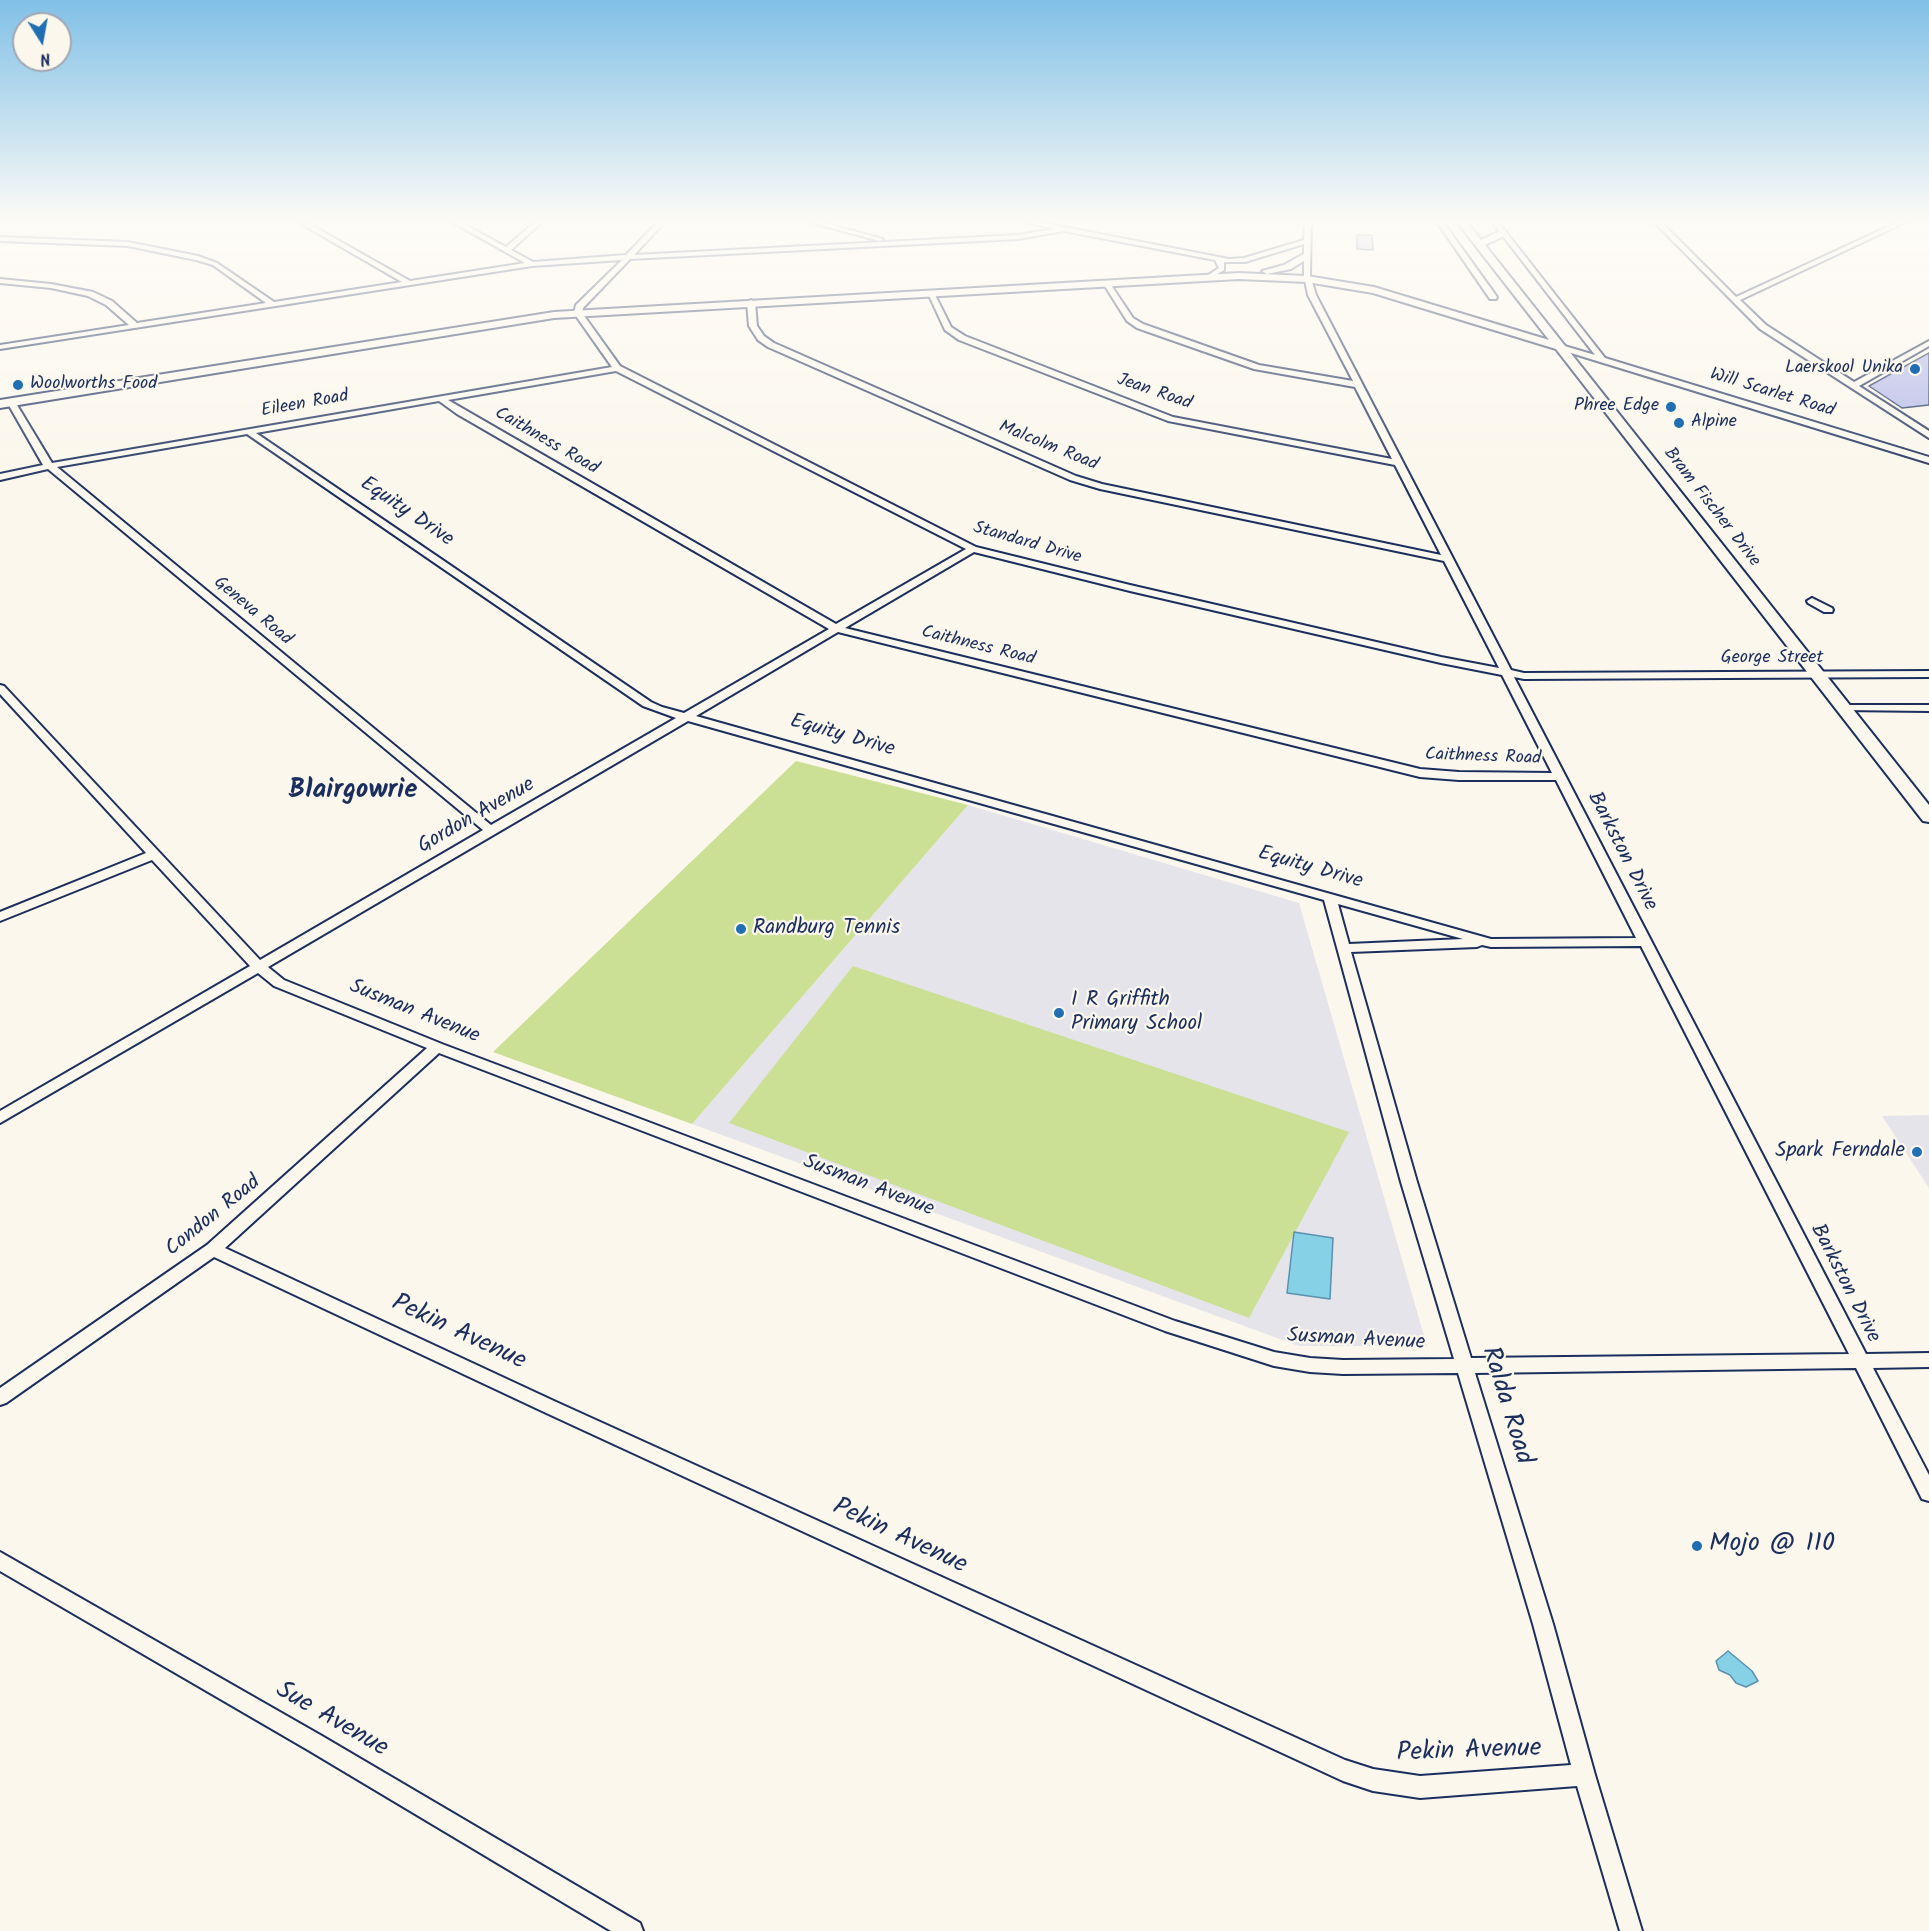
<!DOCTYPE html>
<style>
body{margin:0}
#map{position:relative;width:1929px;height:1931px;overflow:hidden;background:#fbf7ec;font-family:Kalam,sans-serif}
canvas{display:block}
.north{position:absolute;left:12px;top:12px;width:60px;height:60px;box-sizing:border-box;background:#fbf7ec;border:2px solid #a1a7b3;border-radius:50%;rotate:169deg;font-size:16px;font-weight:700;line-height:24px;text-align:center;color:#1b2f5e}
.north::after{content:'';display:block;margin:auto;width:21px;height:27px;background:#1f6fb2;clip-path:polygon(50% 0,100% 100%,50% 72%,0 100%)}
</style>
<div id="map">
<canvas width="1929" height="1931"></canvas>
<div class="north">N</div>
</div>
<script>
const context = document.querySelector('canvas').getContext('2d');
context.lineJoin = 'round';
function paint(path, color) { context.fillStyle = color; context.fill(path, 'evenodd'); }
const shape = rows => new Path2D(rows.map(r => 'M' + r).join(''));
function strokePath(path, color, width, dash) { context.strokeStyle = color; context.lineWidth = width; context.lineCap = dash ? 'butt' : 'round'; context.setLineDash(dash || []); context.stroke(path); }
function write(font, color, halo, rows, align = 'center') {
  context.font = font + ' Kalam,sans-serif'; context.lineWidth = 4.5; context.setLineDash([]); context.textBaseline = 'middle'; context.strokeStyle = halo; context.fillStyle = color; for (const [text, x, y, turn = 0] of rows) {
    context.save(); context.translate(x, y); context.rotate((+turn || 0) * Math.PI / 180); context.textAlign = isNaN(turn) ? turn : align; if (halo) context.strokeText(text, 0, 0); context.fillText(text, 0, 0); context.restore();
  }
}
paint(shape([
 [968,805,1299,903,1427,1346,1299,1346,692,1124],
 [1929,1115,1929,1188,1882,1116]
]), '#e5e4eb');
paint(shape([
 [796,761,968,805,692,1124,493,1052],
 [853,966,1349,1132,1249,1318,729,1123]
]), '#cbe095');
const water = shape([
 [1294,1232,1333,1238,1330,1299,1287,1293,1294,1232],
 [1728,1651,1752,1671,1758,1681,1746,1687,1736,1683,1730,1675,1719,1670,1716,1661,1728,1651]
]);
paint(water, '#86d1e6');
strokePath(water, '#5b90b0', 1.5);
const building = shape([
 [1357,235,1372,235,1373,250,1357,249,1357,235],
 [1929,353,1929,405,1902,408,1869,386,1929,353]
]);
paint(building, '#b2b6e8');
strokePath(building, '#1b2f5e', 1.5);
const street = shape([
 [298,222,306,222,410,281,525,263,452,222,460,222,506,247,535,222,542,222,511,250,533,262,626,255,658,222,665,222,634,255,1018,235,1054,229,1025,222,1038,222,1229,259,1244,258,1304,240,1305,222,1311,222,1310,275,1316,295,1511,670,1524,673,1929,671,1929,677,1524,679,1514,677,1866,1354,1929,1353,1929,1367,1873,1368,1929,1475,1929,1501,1922,1499,1856,1368,1475,1373,1553,1624,1595,1775,1642,1931,1620,1931,1577,1786,1420,1798,1373,1791,1343,1781,542,1411,214,1257,6,1403,0,1405,0,1388,207,1245,427,1048,274,986,258,973,0,1123,0,1111,250,966,152,860,0,921,0,912,146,853,0,694,0,685,4,686,260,960,483,830,48,469,0,480,0,474,43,465,7,402,14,400,52,463,612,367,574,313,576,305,622,260,532,266,0,349,0,345,129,325,106,305,88,296,51,288,0,283,0,279,51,284,93,292,112,301,137,323,266,303,213,265,196,260,128,246,0,241,0,237,128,242,198,256,217,263,274,302,402,282,298,222],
 [1064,231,1215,260,1219,268,1207,276,1205,277,1209,279,1224,270,1224,262,1245,262,1304,244,1304,275,1308,295,1353,381,1259,365,1143,324,1133,318,1109,282,1103,283,1127,321,1137,328,1254,369,1355,387,1392,459,1173,417,965,336,951,327,934,293,927,291,945,330,959,340,1168,421,1395,465,1441,555,1102,484,1076,476,774,343,764,336,757,326,755,302,751,300,747,302,749,326,758,340,768,347,1070,480,1100,489,1444,561,1499,668,1441,657,1130,585,976,547,620,366,582,313,583,308,630,259,1018,239,1064,231],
 [616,371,966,549,836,624,448,400,616,371],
 [439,401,457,414,829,629,684,713,662,707,651,702,256,433,439,401],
 [247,434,643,706,676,718,491,825,57,467,247,434],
 [974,552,1130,591,1441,663,1502,675,1552,773,1459,772,1420,769,845,628,974,552],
 [838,632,1420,777,1459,780,1556,780,1636,938,1491,939,696,716,838,632],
 [688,721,1324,900,1401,1182,1454,1359,1343,1360,1310,1358,1274,1352,1175,1321,442,1044,284,980,268,967,688,721],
 [1338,904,1463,939,1349,944,1338,904],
 [1482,945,1491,947,1641,946,1849,1354,1471,1358,1417,1182,1351,952,1477,947,1482,945],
 [439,1053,1165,1331,1274,1366,1310,1372,1343,1374,1458,1373,1533,1624,1571,1765,1420,1776,1373,1769,1345,1760,554,1401,225,1248,439,1053],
 [809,222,820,222,883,239,880,241,809,222],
 [1437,222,1443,222,1497,297,1496,299,1490,299,1437,222],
 [1492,222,1498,222,1605,358,1929,457,1929,463,1558,349,1557,347,1561,345,1595,355,1492,222],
 [1654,222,1661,222,1736,297,1898,222,1906,222,1740,300,1766,325,1854,382,1929,341,1929,346,1859,386,1929,431,1929,438,1760,329,1654,222],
 [1812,598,1832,608,1833,610,1832,612,1824,612,1808,603,1807,601,1812,598],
 [1844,705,1929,705,1929,711,1840,710,1838,708,1844,705],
 [0,1552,322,1736,640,1923,643,1931,611,1931,308,1750,0,1571,0,1552]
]);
const secondary = shape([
 [1457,222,1467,222,1481,240,1500,231,1506,231,1506,235,1485,245,1929,805,1929,822,1923,821,1556,349,1373,293,1307,282,1239,279,554,318,0,408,0,400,554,312,1239,273,1307,276,1374,287,1549,340,1457,222],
 [1307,252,1310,253,1310,257,1291,269,1267,274,1262,271,1284,265,1307,252]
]);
strokePath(street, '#1b2f5e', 4);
strokePath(secondary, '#1b2f5e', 4);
paint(street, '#fbf7ec');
paint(secondary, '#fbf7ec');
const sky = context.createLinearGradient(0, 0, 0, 492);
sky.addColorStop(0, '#81c0e7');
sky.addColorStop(0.45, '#fdfbf6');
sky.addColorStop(1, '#fdfbf600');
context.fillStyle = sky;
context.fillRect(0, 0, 1929, 492);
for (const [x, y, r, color] of [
 [1915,369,6,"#1f6fb2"],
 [18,385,6,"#1f6fb2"],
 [1671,407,6,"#1f6fb2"],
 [1679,423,6,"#1f6fb2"],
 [741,929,6,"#1f6fb2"],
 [1059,1013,6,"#1f6fb2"],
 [1917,1152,6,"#1f6fb2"],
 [1697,1546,6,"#1f6fb2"]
]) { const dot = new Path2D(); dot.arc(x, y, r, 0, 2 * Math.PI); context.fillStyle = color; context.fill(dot); strokePath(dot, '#fbf7ec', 2); }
write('18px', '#1b2f5e', '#fbf7ec', [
 ["Laerskool Unika",1903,369],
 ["Woolworths Food",30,385,"left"],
 ["Phree Edge",1659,407],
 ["Alpine",1691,423,"left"]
], 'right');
write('18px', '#1b2f5e', '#fbf7ec', [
 ["Jean Road",1154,393,19],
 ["Will Scarlet Road",1772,394,17],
 ["Eileen Road",305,405,-10],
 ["Caithness Road",546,442,30],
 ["Malcolm Road",1048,447,22],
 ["Bram Fischer Drive",1711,508,52],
 ["Standard Drive",1027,544,16],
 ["Geneva Road",252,612,40],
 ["Caithness Road",978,647,14],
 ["George Street",1772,659],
 ["Caithness Road",1483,758,2]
]);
write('21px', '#1b2f5e', '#fbf7ec', [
 ["Equity Drive",406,513,34],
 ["Equity Drive",842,737,16],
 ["Gordon Avenue",477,817,-30],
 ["Barkston Drive",1621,852,63],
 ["Equity Drive",1310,869,16],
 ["Susman Avenue",414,1013,22],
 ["Susman Avenue",868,1187,21],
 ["Condon Road",214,1217,-39],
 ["Barkston Drive",1844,1284,63],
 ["Susman Avenue",1356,1341,3]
]);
write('21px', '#1b2f5e', '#fbf7ec', [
 ["Randburg Tennis",753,929],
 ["I R Griffith",1071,1001],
 ["Primary School",1071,1025],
 ["Spark Ferndale",1905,1152,"right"]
], 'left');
write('26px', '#1b2f5e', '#fbf7ec', [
 ["Pekin Avenue",458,1334,25],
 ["Ralda Road",1505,1406,73],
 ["Pekin Avenue",899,1538,25],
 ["Sue Avenue",331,1721,30],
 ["Pekin Avenue",1469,1753,-2]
]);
write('26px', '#1b2f5e', '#fbf7ec', [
 ["Mojo @ 110",1709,1546]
], 'left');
write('bold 27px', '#1b2f5e', '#fbf7ec', [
 ["Blairgowrie",353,792]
]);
</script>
